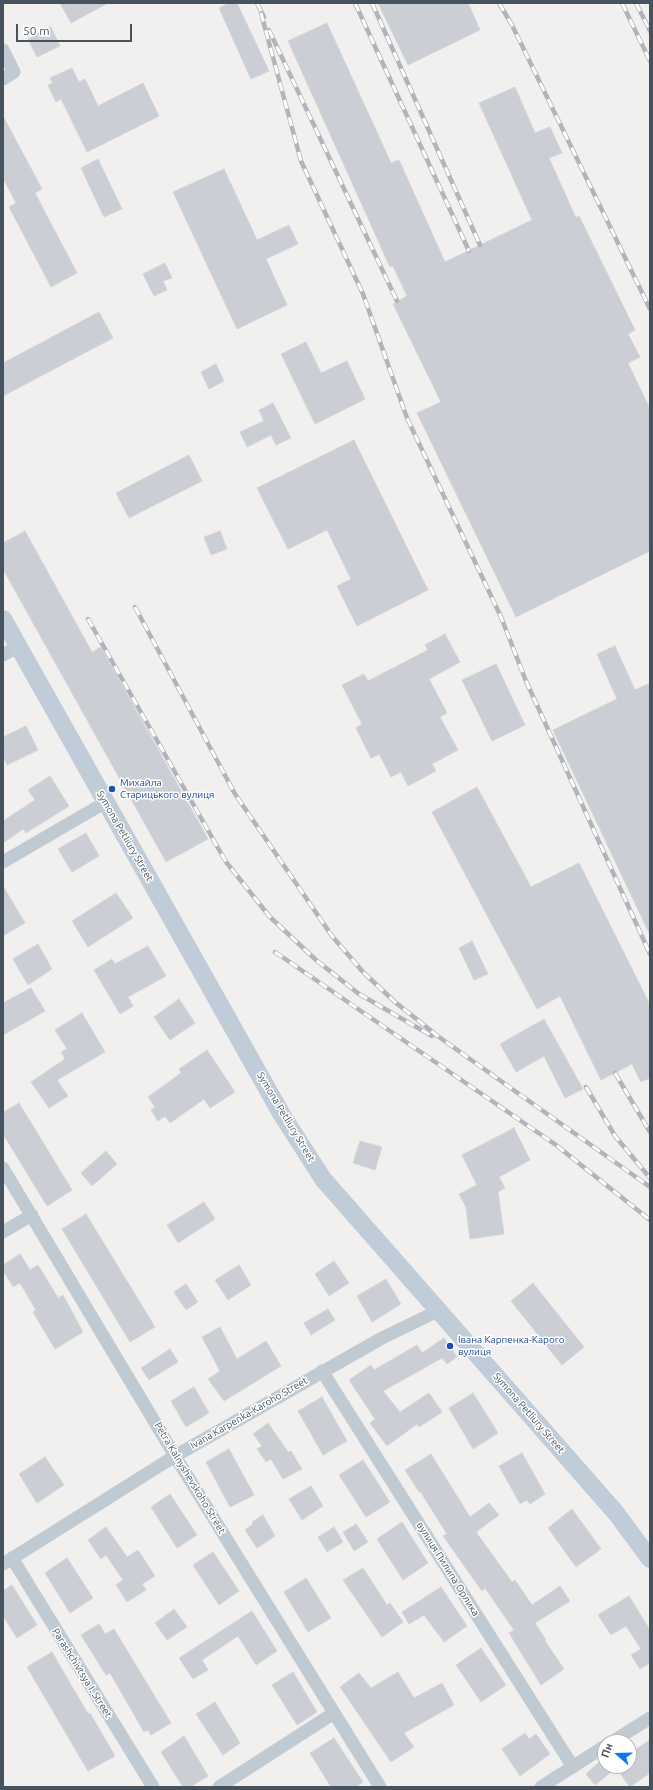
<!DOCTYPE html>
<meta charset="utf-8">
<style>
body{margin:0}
#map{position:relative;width:653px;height:1790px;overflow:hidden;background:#f2efef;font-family:Ubuntu,sans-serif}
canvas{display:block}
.frame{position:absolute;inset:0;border:4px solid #46535e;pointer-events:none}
.north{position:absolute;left:597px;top:1734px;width:40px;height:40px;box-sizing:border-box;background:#fff;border:1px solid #b5babf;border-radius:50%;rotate:290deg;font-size:11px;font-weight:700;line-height:16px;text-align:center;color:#46535e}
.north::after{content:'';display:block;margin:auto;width:14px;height:18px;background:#0e76ed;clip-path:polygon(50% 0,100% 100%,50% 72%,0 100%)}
.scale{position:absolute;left:16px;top:24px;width:116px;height:18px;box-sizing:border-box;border:2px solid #46535e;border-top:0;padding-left:5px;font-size:12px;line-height:14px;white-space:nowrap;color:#46535e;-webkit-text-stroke:3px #fff;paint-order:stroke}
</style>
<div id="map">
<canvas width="653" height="1790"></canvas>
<div class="frame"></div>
<div class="north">Пн</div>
<div class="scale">50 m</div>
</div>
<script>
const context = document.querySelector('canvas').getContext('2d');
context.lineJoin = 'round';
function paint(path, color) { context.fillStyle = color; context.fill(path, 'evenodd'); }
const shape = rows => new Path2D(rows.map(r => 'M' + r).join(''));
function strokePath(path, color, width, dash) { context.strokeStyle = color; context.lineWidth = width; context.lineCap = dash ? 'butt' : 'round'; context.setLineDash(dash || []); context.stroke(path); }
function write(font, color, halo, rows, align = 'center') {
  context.font = font + ' Ubuntu,sans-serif'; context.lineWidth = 3; context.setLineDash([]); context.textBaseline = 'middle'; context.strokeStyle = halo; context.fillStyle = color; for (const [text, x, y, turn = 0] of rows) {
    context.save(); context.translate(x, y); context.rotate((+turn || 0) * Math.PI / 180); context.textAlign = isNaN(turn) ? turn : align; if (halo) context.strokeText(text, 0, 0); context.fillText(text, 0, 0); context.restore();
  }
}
const building = shape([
 [60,3,108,3,71,23,60,3],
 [229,3,237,3,269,71,251,79,219,8,229,3],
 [378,3,468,3,480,30,408,65,378,3],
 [327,23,391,163,399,160,445,262,532,220,479,103,515,87,535,133,550,127,562,153,549,158,576,218,579,216,635,330,628,334,640,357,628,363,650,409,650,551,516,617,417,413,441,402,393,304,407,296,393,266,390,267,288,41,327,23],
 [51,27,60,46,37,57,28,39,51,27],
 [72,68,79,82,85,79,98,106,143,83,159,116,87,152,61,99,56,102,48,85,53,83,50,78,72,68],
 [3,116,42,189,35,193,77,273,51,287,9,207,16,203,3,178,3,116],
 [98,159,122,209,104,217,81,168,98,159],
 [224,169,257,240,289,225,298,244,266,259,287,305,237,329,173,192,224,169],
 [165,263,172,278,163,281,167,290,154,296,143,274,165,263],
 [99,312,113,338,3,396,3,363,99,312],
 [306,342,321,373,347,361,365,399,315,424,281,354,306,342],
 [216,364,224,381,209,389,201,372,216,364],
 [273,403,291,438,276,445,271,435,247,447,240,432,264,421,259,410,273,403],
 [354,440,428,590,357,626,337,586,351,579,327,530,288,549,257,488,354,440],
 [189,455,202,481,129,518,116,493,189,455],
 [25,531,92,652,101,647,208,839,166,862,3,569,3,543,25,531],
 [220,531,227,549,211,555,204,537,220,531],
 [445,634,460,662,429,679,447,713,440,717,458,750,432,764,436,771,408,786,401,772,391,777,379,754,371,758,356,728,362,724,342,685,364,674,368,681,428,650,425,645,445,634],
 [615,646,635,690,650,683,650,935,553,730,617,699,597,654,615,646],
 [496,664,525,725,492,741,462,680,496,664],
 [26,726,38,750,7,765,3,756,3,737,26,726],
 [50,776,69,806,26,833,23,829,3,843,3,821,35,800,28,790,50,776],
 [477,787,531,887,579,863,650,1005,650,1078,641,1082,632,1064,601,1080,560,996,537,1009,432,812,477,787],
 [86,833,99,856,72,872,58,849,86,833],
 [3,886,25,923,3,936,3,886],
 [116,893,133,918,88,947,72,921,116,893],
 [472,941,488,974,474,980,459,948,472,941],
 [38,944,52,969,28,985,13,959,38,944],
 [148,946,166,976,128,997,133,1006,120,1014,94,970,112,959,115,964,148,946],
 [31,988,45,1011,3,1035,3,1003,31,988],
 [179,999,195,1023,170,1040,154,1017,179,999],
 [82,1013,105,1052,57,1080,68,1096,49,1108,31,1082,65,1059,61,1052,67,1049,55,1030,82,1013],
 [544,1019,583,1089,565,1098,544,1056,516,1072,500,1044,544,1019],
 [207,1050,235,1092,210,1108,204,1099,170,1123,165,1116,158,1121,151,1110,155,1107,148,1097,181,1073,179,1069,207,1050],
 [19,1103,72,1190,47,1206,3,1134,3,1112,19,1103],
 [514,1128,530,1160,499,1177,505,1188,498,1192,504,1234,470,1239,466,1207,459,1194,477,1185,462,1155,514,1128],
 [360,1141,382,1147,375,1170,353,1163,360,1141],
 [106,1151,117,1164,92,1186,81,1173,106,1151],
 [204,1202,215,1219,178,1243,167,1225,204,1202],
 [86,1214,155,1327,130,1342,62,1229,86,1214],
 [20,1254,30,1270,38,1265,58,1298,63,1295,83,1332,55,1349,33,1312,36,1310,20,1283,13,1287,3,1270,3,1265,20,1254],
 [334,1261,349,1283,329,1296,315,1274,334,1261],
 [239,1265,251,1285,228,1300,215,1280,239,1265],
 [386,1279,401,1304,372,1322,357,1296,386,1279],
 [533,1283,584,1347,562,1365,511,1301,533,1283],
 [186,1284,198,1302,186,1310,174,1292,186,1284],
 [328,1309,335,1320,311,1335,304,1323,328,1309],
 [220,1327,237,1359,266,1341,281,1366,224,1401,208,1379,220,1371,202,1337,220,1327],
 [444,1338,457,1357,447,1364,442,1358,383,1391,400,1412,429,1393,442,1412,419,1427,417,1424,387,1446,370,1423,375,1419,349,1380,371,1365,374,1370,417,1345,422,1353,444,1338],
 [170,1349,178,1362,149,1380,141,1368,170,1349],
 [194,1387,209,1413,186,1427,171,1401,194,1387],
 [473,1393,498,1433,473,1449,449,1408,473,1393],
 [322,1397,347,1441,323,1455,298,1411,322,1397],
 [268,1423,288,1452,291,1451,302,1469,283,1479,271,1459,266,1462,257,1449,262,1446,253,1434,268,1423],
 [229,1449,254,1495,230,1507,206,1462,229,1449],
 [522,1453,545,1494,530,1504,527,1500,520,1504,499,1466,522,1453],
 [431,1454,470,1517,489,1503,499,1515,476,1532,512,1582,515,1580,532,1605,560,1586,570,1601,535,1623,546,1640,545,1641,564,1669,541,1685,509,1633,514,1630,485,1588,482,1591,443,1536,447,1534,420,1491,419,1492,405,1470,431,1454],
 [45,1457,64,1485,37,1503,19,1474,45,1457],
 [363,1460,390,1502,366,1517,339,1475,363,1460],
 [311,1486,323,1506,302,1520,289,1499,311,1486],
 [170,1494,197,1535,177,1548,151,1507,170,1494],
 [572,1509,601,1549,576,1567,548,1528,572,1509],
 [263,1515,275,1536,257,1548,245,1530,253,1524,252,1522,263,1515],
 [402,1522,428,1563,403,1580,377,1539,402,1522],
 [356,1524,368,1542,354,1551,343,1532,356,1524],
 [106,1527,127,1557,138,1550,155,1576,142,1584,146,1590,127,1602,116,1585,123,1580,106,1555,101,1559,88,1540,106,1527],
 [334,1527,343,1542,327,1552,318,1537,334,1527],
 [213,1552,239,1591,219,1605,193,1565,213,1552],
 [67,1558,93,1598,70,1613,45,1573,67,1558],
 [363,1568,387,1605,390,1603,403,1622,382,1637,343,1580,363,1568],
 [306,1578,331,1618,308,1632,284,1592,306,1578],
 [12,1585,37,1625,17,1638,3,1616,3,1591,12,1585],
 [441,1587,467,1626,444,1642,424,1615,409,1624,402,1612,441,1587],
 [629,1596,650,1630,650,1663,640,1669,631,1655,641,1649,626,1626,611,1635,598,1615,629,1596],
 [174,1609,187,1627,167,1640,155,1623,174,1609],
 [252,1611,277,1651,256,1665,238,1636,202,1660,208,1670,193,1679,179,1658,252,1611],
 [99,1624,105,1634,114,1629,171,1723,151,1735,148,1730,144,1732,110,1673,106,1675,81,1635,99,1624],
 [481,1648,506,1685,481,1702,456,1665,481,1648],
 [52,1652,88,1714,90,1713,115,1756,88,1771,27,1667,52,1652],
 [293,1672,317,1712,297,1725,272,1685,293,1672],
 [398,1672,414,1698,442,1683,454,1705,404,1733,414,1747,391,1762,340,1687,359,1673,371,1688,398,1672],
 [215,1702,240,1743,223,1755,196,1714,215,1702],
 [525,1733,529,1739,536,1734,550,1754,520,1776,502,1749,525,1733],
 [184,1736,208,1776,190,1787,183,1787,161,1752,184,1736],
 [334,1738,363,1782,355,1787,331,1787,310,1753,334,1738],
 [650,1740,650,1773,630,1787,616,1768,595,1785,586,1774,599,1762,602,1766,629,1766,629,1754,650,1740]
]);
paint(building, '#cbced4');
strokePath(building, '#d3d5db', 1);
strokePath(shape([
 [3,50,14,72,3,79],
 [3,655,17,647],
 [3,862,106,802],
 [3,1168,175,1456,380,1787],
 [3,1232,32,1215],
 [322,1371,573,1767],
 [12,1558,153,1787],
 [3,1564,175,1456,382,1338,440,1310],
 [612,1742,650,1718],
 [219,1787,334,1713],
 [541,1787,605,1746]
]), '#bfcad2', 13);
strokePath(shape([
 [3,619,282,1115,323,1179,616,1513,650,1559]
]), '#c0cdd9', 18);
const rail = shape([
 [257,3,264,17],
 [355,3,469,251],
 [372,3,480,245],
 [499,3,512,25,650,309],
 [622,3,650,61],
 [636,3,650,31],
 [261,13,301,161,363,294,407,418,501,617,526,681,650,954],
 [269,30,397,301],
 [135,607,235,794,332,936,363,972,395,1002,439,1037,650,1187],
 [88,619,226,862,270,917,316,960,359,994,432,1036],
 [275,952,556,1145,650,1220],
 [615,1073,650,1132],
 [586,1087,615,1136,650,1178]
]);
strokePath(rail, '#b1b4ba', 4.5);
strokePath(rail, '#fff', 3, [9]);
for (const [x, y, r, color] of [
 [112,789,4,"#1a4fb4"],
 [450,1346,4,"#1a4fb4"]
]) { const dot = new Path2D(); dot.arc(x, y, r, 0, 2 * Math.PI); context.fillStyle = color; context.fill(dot); strokePath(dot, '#fff', 1.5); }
write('10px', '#164399', '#fff', [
 ["Михайла",120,783],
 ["Старицького вулиця",120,795],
 ["Івана Карпенка-Карого",458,1340],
 ["вулиця",458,1352]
], 'left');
write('10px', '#46535e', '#fff', [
 ["Symona Petliury Street",125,836,60],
 ["Symona Petliury Street",286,1117,59],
 ["Ivana Karpenka-Karoho Street",249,1413,-30],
 ["Symona Petliury Street",529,1413,49],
 ["Petra Kalnyshevskoho Street",190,1478,59],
 ["вулиця Пилипа Орлика",448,1569,58],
 ["Parashchivtsya I. Street",82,1673,58]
]);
</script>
